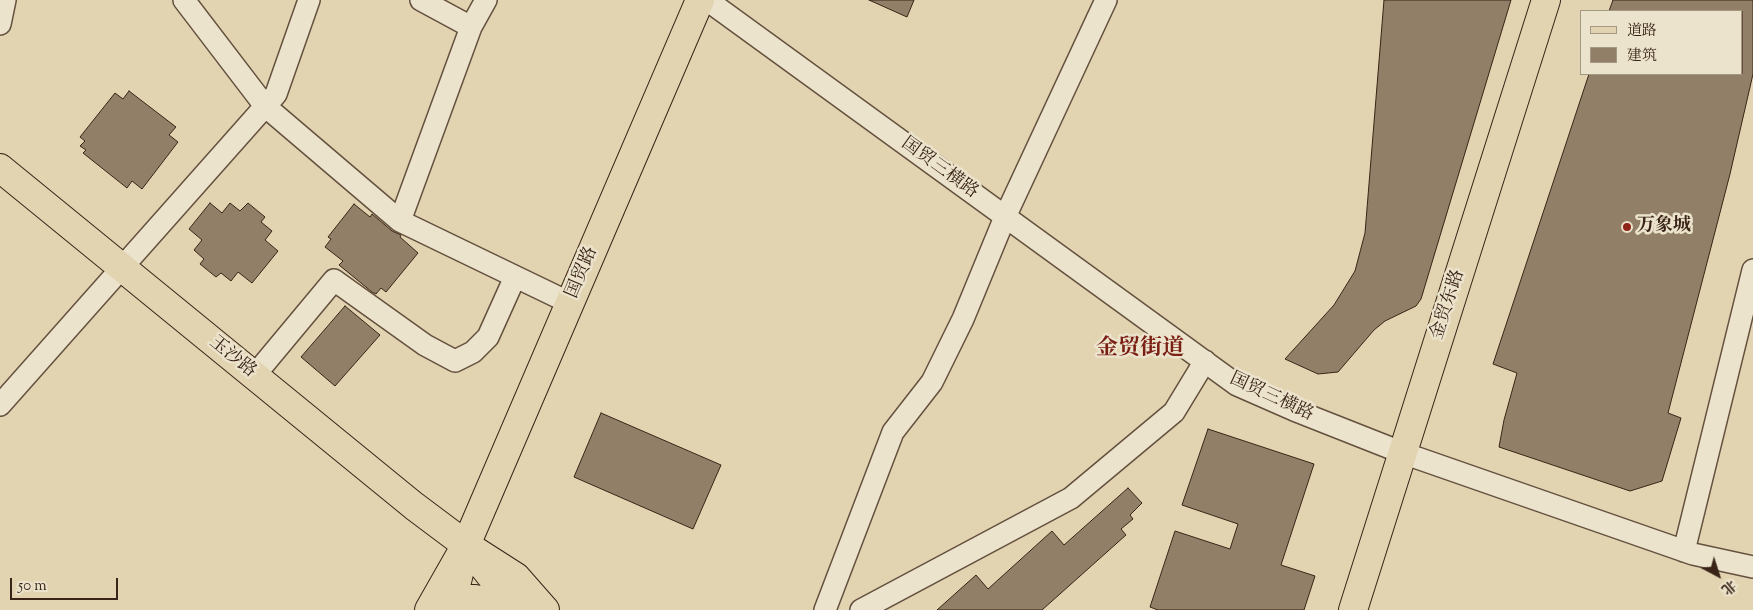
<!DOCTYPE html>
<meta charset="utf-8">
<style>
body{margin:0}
#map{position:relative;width:1753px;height:610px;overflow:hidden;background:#e2d4b1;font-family:"Sorts Mill Goudy","Noto Serif SC",serif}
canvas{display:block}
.legend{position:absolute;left:1580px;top:10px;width:162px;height:65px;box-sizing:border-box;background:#ece3cc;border:1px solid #a49784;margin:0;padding:6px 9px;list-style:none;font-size:15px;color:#392417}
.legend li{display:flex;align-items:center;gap:10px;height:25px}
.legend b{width:25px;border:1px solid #a49784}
.north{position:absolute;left:1693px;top:550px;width:50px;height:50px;-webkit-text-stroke:4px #ece3cc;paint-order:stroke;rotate:140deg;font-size:14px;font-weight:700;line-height:20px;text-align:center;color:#392417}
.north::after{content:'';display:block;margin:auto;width:18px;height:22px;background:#392417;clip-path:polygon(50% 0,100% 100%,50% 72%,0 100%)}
.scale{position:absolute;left:10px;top:578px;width:108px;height:22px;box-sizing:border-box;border:2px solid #392417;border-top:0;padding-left:6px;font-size:15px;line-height:18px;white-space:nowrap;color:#392417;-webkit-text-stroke:4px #ece3cc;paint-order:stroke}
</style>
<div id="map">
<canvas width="1753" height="610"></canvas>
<ul class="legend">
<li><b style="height:6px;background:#e2d4b1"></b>道路</li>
<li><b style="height:14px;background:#918067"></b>建筑</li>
</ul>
<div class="north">北</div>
<div class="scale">50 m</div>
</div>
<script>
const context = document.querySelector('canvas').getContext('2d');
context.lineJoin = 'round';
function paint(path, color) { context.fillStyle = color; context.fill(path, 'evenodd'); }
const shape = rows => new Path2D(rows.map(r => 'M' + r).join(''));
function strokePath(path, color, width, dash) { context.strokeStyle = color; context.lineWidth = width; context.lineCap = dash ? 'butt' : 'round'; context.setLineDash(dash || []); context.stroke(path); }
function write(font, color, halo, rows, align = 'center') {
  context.font = font + ' "Sorts Mill Goudy","Noto Serif SC",serif'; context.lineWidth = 5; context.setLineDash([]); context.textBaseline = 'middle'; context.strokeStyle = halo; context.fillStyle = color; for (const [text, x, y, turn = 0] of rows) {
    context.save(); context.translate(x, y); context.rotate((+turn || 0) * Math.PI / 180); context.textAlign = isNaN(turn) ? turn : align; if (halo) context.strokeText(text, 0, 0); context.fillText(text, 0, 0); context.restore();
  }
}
const building = shape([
 [869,0,914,0,907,17,869,0],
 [1384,0,1511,0,1421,299,1416,306,1385,321,1374,330,1338,372,1318,374,1285,359,1334,305,1355,271,1365,233,1384,0],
 [1613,0,1753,0,1753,74,1730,174,1668,413,1681,418,1662,481,1630,491,1499,447,1504,420,1517,373,1493,364,1589,74,1742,74,1742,11,1609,11,1613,0],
 [129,91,176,127,169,135,178,142,142,189,132,181,127,188,83,153,86,150,80,146,85,141,80,137,115,93,123,99,129,91],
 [210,203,222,213,230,203,240,211,248,203,265,217,261,222,272,231,265,240,278,251,252,283,238,272,231,281,221,273,216,277,200,264,204,259,194,250,202,240,189,229,210,203],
 [354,204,370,217,372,214,392,231,401,235,400,237,418,253,386,292,381,288,376,294,372,292,339,265,343,261,325,247,331,239,328,237,354,204],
 [345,306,380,335,335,386,301,357,345,306],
 [601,413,721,465,693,529,574,477,601,413],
 [1208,429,1314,464,1281,565,1315,576,1304,610,1158,610,1150,607,1175,531,1230,549,1238,524,1182,505,1208,429],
 [1128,488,1142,503,1130,515,1133,519,1121,529,1126,535,1042,610,937,610,976,575,988,589,1052,531,1064,545,1128,488]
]);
paint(building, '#918067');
strokePath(building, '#392417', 1);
const minor = shape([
 [184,0,265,106,400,221,570,303],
 [421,0,471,27],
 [707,0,1237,385,1294,410,1403,453,1693,554,1753,567],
 [0,24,5,0],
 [400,221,471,27,486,0],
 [254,376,334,280,425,345,455,361,473,352,488,337,515,277],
 [0,405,276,94,309,0],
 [1684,551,1753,270],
 [825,610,893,432,932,382,963,319,1005,217,1106,0],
 [861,610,1071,498,1174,412,1205,361]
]);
const major = shape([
 [0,168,414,506,466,545,700,0],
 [451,608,467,599,475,599,486,601,507,610],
 [429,610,466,545,450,610],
 [518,610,466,545,516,577,545,610],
 [1353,610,1546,0]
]);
strokePath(minor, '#63503e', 24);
strokePath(major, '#392417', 30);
strokePath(minor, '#ece3cc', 21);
strokePath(major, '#e2d4b1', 28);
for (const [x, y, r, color] of [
 [1627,227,5,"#8f2418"]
]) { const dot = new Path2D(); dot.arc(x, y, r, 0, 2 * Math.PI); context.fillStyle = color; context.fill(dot); strokePath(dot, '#ece3cc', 2); }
write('18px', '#392417', '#ece3cc', [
 ["国贸三横路",939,169,36],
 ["国贸路",583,273,-67],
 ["金贸东路",1449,305,-72],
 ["玉沙路",232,358,39],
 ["国贸三横路",1271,398,25]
]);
write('bold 18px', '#392417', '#ece3cc', [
 ["万象城",1637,227]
], 'left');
write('bold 22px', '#7a1f14', '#ece3cc', [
 ["金贸街道",1140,350]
]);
</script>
